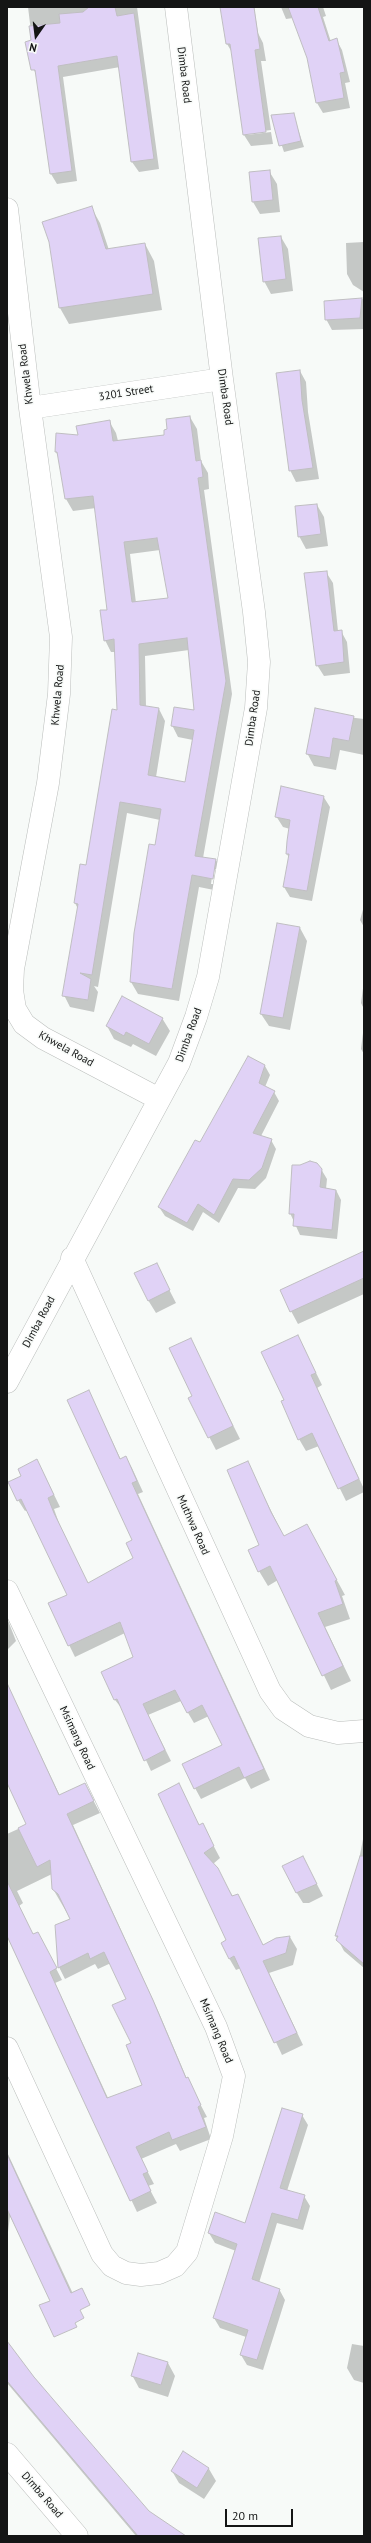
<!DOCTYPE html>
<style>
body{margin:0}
#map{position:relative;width:371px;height:2543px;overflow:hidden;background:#f7faf8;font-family:"PT Sans",sans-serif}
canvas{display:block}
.frame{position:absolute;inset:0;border:8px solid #141515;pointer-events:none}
.north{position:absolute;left:16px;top:16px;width:40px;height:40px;-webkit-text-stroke:3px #f7faf8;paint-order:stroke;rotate:194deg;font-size:11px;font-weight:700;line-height:16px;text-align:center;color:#141515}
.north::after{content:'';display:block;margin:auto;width:14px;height:18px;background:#141515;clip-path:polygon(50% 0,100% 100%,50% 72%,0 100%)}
.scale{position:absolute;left:225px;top:2509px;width:68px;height:18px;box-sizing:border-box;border:2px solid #141515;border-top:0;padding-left:5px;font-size:12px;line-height:14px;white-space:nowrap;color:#141515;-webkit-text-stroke:3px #f7faf8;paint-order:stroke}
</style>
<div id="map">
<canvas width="371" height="2543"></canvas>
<div class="frame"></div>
<div class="north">N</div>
<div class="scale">20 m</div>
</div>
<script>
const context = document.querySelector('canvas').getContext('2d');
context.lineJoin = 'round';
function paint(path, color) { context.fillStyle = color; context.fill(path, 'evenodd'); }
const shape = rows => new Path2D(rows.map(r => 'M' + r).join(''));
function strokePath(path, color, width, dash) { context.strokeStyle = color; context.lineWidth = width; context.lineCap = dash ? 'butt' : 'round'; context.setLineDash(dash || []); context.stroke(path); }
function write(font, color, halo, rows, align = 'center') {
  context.font = font + ' "PT Sans",sans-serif'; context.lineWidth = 3; context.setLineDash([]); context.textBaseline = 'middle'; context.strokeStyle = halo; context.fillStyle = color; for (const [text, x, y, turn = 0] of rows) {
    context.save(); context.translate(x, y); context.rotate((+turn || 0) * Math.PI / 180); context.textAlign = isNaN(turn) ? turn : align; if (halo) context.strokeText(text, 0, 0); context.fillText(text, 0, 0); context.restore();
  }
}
paint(shape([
 [28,7,137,7,159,169,139,172,132,162,120,67,63,77,77,181,57,184,51,174,38,79,28,56,26,43,32,40],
 [221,7,254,7,258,33,263,43,266,61,261,61,271,130,247,133,247,135,271,132,273,144,251,146,244,135,233,54,227,44],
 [281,7,323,7,326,16,323,17,331,42,336,39,342,50,350,82,345,83,350,108,323,113,317,103,308,58,293,18,286,19],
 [293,114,304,147,284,152,272,116],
 [269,171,277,184,280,212,260,214,253,202],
 [91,207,100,223,109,250,145,244,154,261,162,310,69,324,60,308,50,242],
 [281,237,288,249,293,291,271,294,264,281],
 [364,242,364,292,353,285,347,274,346,243],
 [364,299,364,329,332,330,326,319,325,302],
 [300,371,306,382,308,412,319,479,296,482,290,470],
 [190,417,197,429,201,461,208,473,209,489,204,490,232,694,203,858,216,860,223,872,219,891,199,887,179,1001,138,994,131,982,160,820,127,813,98,987,94,986,98,992,94,1012,70,1007,64,995,78,909,75,903,87,866,118,712,115,652,111,652,105,640,109,610,96,508,73,511,66,499,59,458,56,452,79,436,109,421,116,433,118,441,165,435],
 [160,550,169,599,136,603,130,554],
 [189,650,196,712,172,725,178,737,193,740,186,783,156,777,165,721,159,709,146,707,145,656],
 [213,869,216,869,213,884,211,884],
 [317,505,324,517,328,546,306,549,299,536],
 [326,572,333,583,338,631,341,631,347,642,350,673,324,676,317,665],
 [315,713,364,719,364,755,340,750,336,770,314,766,307,753],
 [323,796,330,807,312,901,290,897,284,887,289,858,287,854,290,829,283,827,276,816],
 [364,906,364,927,360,920],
 [300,928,307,941,290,1030,269,1026,261,1014],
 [364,981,364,1009,361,1003],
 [123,997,162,1018,170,1031,156,1056,133,1044,131,1047,114,1039,107,1026],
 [364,1025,364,1088,364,1054,361,1049],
 [249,1057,265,1066,270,1075,265,1087,274,1092,279,1101,261,1136,271,1140,276,1149,266,1178,255,1189,238,1188,219,1223,203,1212,193,1231,165,1216,159,1207,200,1144],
 [293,1166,321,1169,327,1179,326,1189,336,1190,341,1200,337,1239,300,1235,290,1213],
 [364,1253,364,1294,298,1324,291,1311],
 [156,1264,176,1303,156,1313,148,1300],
 [298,1336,322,1385,317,1388,364,1489,364,1492,346,1501,319,1446,306,1451,299,1439,285,1400],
 [196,1351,240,1439,216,1450,189,1398,193,1396],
 [89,1391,121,1460,126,1457,132,1468,143,1492,138,1494,270,1780,251,1789,245,1778,201,1799,195,1788,223,1745,209,1716,194,1723,181,1701,148,1715,171,1761,151,1771,123,1710,115,1700,102,1672,134,1657,125,1633,75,1657,49,1604,68,1595,27,1510,25,1511,18,1500,43,1472,60,1507,54,1509,60,1526,88,1584,135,1559,133,1541],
 [247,1462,284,1537,315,1540,345,1595,342,1596,350,1619,325,1627,351,1681,331,1690,278,1580,268,1586,259,1571,260,1546],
 [7,1618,16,1641,7,1650],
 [7,1684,60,1796,91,1796,100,1813,73,1825,159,2013,187,2079,207,2117,204,2118,211,2139,180,2151,176,2144,141,2159,154,2184,148,2186,157,2203,137,2212,7,1936,7,1834,27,1825,7,1781],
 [52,1874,53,1889,71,1920,59,1967,65,1979,95,1964,98,1969,111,1963,128,1999,132,2044,143,2086,108,2098,55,1983,62,1980,44,1945,33,1935,19,1906,23,1903,17,1891],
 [179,1785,199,1825,202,1824,220,1858,213,1864,263,1945,276,1939,290,1937,297,1949,293,1965,269,1973,303,2045,282,2055,241,1968,236,1970,229,1958,228,1940],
 [364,1834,364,1968,344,1951,336,1936,358,1865],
 [303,1857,323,1896,309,1903,303,1903,295,1890],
 [302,2115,308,2125,287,2191,304,2196,310,2206,303,2230,277,2223,259,2283,279,2289,285,2300,263,2370,247,2365,241,2355,246,2337,220,2328,214,2318,236,2251,215,2243,209,2233,245,2224],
 [7,2152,75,2298,49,2296,10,2216,7,2240],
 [352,2344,364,2346,364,2383,354,2380,347,2368],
 [139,2354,168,2363,175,2376,168,2397,139,2388,132,2375],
 [7,2360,148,2512,184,2536,136,2536,7,2383],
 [184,2453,209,2469,216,2481,204,2499,179,2483,172,2471]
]), '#0003');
const building = shape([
 [89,7,115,7,117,16,134,13,154,159,131,162,117,56,58,66,72,171,50,174,35,70,31,70,25,42,31,40,29,26,60,23,59,14,83,12,89,7],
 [220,7,254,7,260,49,255,50,266,132,243,135,230,44,226,44,220,7],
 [288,7,318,7,329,41,337,38,345,72,340,73,344,98,316,103,307,58,288,7],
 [294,113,301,141,279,146,271,115,294,113],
 [270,170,273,200,252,202,249,172,270,170],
 [92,206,106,249,145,243,153,294,59,308,49,242,42,222,92,206],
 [281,236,286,279,263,282,258,238,281,236],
 [362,298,360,318,325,320,324,301,362,298],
 [300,370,302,400,313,468,289,471,276,373,300,370],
 [190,416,196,461,201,460,203,477,198,478,226,681,195,856,216,859,213,879,192,875,172,989,130,982,134,933,149,844,155,845,161,809,120,802,92,975,80,973,91,979,88,1000,62,996,78,904,74,903,80,864,86,865,112,709,117,710,114,639,104,641,100,610,107,610,93,496,65,499,57,452,55,452,56,433,78,435,76,426,110,420,113,441,164,435,164,430,167,429,166,419,190,416],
 [157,538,168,598,132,602,124,542,157,538],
 [187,638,194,710,174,707,171,726,194,730,185,782,148,775,159,708,140,705,139,644,187,638],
 [317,504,321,534,298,537,295,506,317,504],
 [327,571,334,631,342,630,344,662,316,666,304,573,327,571],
 [315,708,354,716,349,741,333,738,330,758,306,754,315,708],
 [281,786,324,796,307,891,283,887,289,854,286,854,287,841,290,820,275,817,281,786],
 [277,923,300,927,283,1018,260,1014,277,923],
 [122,996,163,1018,149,1044,126,1032,124,1036,106,1026,122,996],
 [248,1056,265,1065,259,1083,275,1091,253,1133,272,1139,262,1168,249,1180,233,1179,214,1215,198,1204,187,1223,158,1207,195,1140,200,1142,248,1056],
 [310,1161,317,1163,322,1169,320,1187,336,1190,332,1230,293,1226,294,1214,289,1214,292,1165,300,1165,310,1161],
 [364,1251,364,1278,290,1312,280,1290,364,1251],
 [157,1263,170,1290,148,1301,134,1273,157,1263],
 [298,1335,316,1373,311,1375,359,1479,338,1489,312,1433,298,1440,281,1401,284,1400,261,1352,298,1335],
 [191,1338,233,1426,208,1438,188,1398,192,1396,169,1348,191,1338],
 [89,1390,120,1459,126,1456,137,1481,132,1483,264,1769,244,1778,239,1767,194,1789,182,1764,222,1745,202,1705,187,1713,175,1690,143,1704,165,1750,144,1761,117,1699,114,1700,101,1672,133,1657,120,1622,68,1646,48,1603,67,1595,21,1499,17,1501,8,1482,21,1476,18,1469,37,1459,54,1495,48,1498,54,1513,88,1583,133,1558,126,1543,132,1540,67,1400,89,1390],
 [248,1461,271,1512,284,1536,307,1524,337,1580,335,1581,343,1604,318,1613,343,1666,322,1676,270,1566,258,1572,248,1550,259,1545,227,1470,248,1461],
 [7,1683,59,1795,85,1783,94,1801,67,1814,153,2000,186,2078,188,2077,201,2105,198,2107,206,2127,172,2140,169,2132,136,2147,148,2172,143,2174,151,2191,130,2201,7,1936,7,1881,33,1934,38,1932,57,1968,50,1972,107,2098,142,2085,126,2045,131,2043,112,2005,126,1999,104,1952,90,1959,88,1953,58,1968,55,1925,70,1919,58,1894,52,1889,50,1860,37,1867,18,1828,26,1824,7,1783,7,1683],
 [179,1783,199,1825,203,1823,214,1846,204,1853,218,1868,232,1896,238,1894,263,1945,276,1938,290,1936,286,1953,263,1961,297,2033,274,2043,234,1956,229,1959,221,1943,226,1940,158,1794,179,1783],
 [303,1856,317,1884,296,1893,282,1866,303,1856],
 [360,1856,364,1856,364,1964,336,1940,338,1936,335,1936,360,1856],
 [282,2108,303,2114,280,2188,305,2195,298,2220,272,2213,252,2279,280,2289,257,2360,240,2355,248,2330,213,2318,237,2244,208,2233,215,2212,245,2223,282,2108],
 [7,2154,71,2293,82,2288,90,2305,80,2310,84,2318,75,2323,77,2327,54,2337,39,2305,50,2301,7,2209,7,2154],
 [7,2341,34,2377,149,2511,186,2536,138,2536,7,2381,7,2341],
 [138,2353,168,2362,161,2385,131,2376,138,2353],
 [183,2451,209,2468,197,2488,171,2471,183,2451]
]);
paint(building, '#e0d2f6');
strokePath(building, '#bfbec1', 1);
const street = shape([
 [7,209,30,408,61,637,59,694,48,783,13,969,12,990,15,1009,24,1024,43,1038,159,1099],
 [30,408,222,379],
 [72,1258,270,1691,283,1709,309,1726,338,1733,364,1731],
 [7,1382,179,1063,196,1017,208,977,256,708,259,662,254,612,222,379,176,7],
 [7,1591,216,2027,234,2076,222,2136,187,2252,175,2266,159,2273,141,2275,126,2273,112,2266,102,2254,7,2048],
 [7,2454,77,2536]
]);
strokePath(street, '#bbbebc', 23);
strokePath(street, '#fff', 22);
write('11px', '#141515', '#f7faf8', [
 ["Dimba Road",184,75,83],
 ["Khwela Road",26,374,-97],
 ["3201 Street",126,393,-9],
 ["Dimba Road",225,397,82],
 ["Khwela Road",58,695,-85],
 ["Dimba Road",253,718,-82],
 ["Dimba Road",189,1035,-70],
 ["Khwela Road",66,1049,29],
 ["Dimba Road",39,1322,-62],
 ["Muthwa Road",193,1525,66],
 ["Msimang Road",77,1738,65],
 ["Msimang Road",216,2031,67],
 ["Dimba Road",42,2495,49]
]);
</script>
